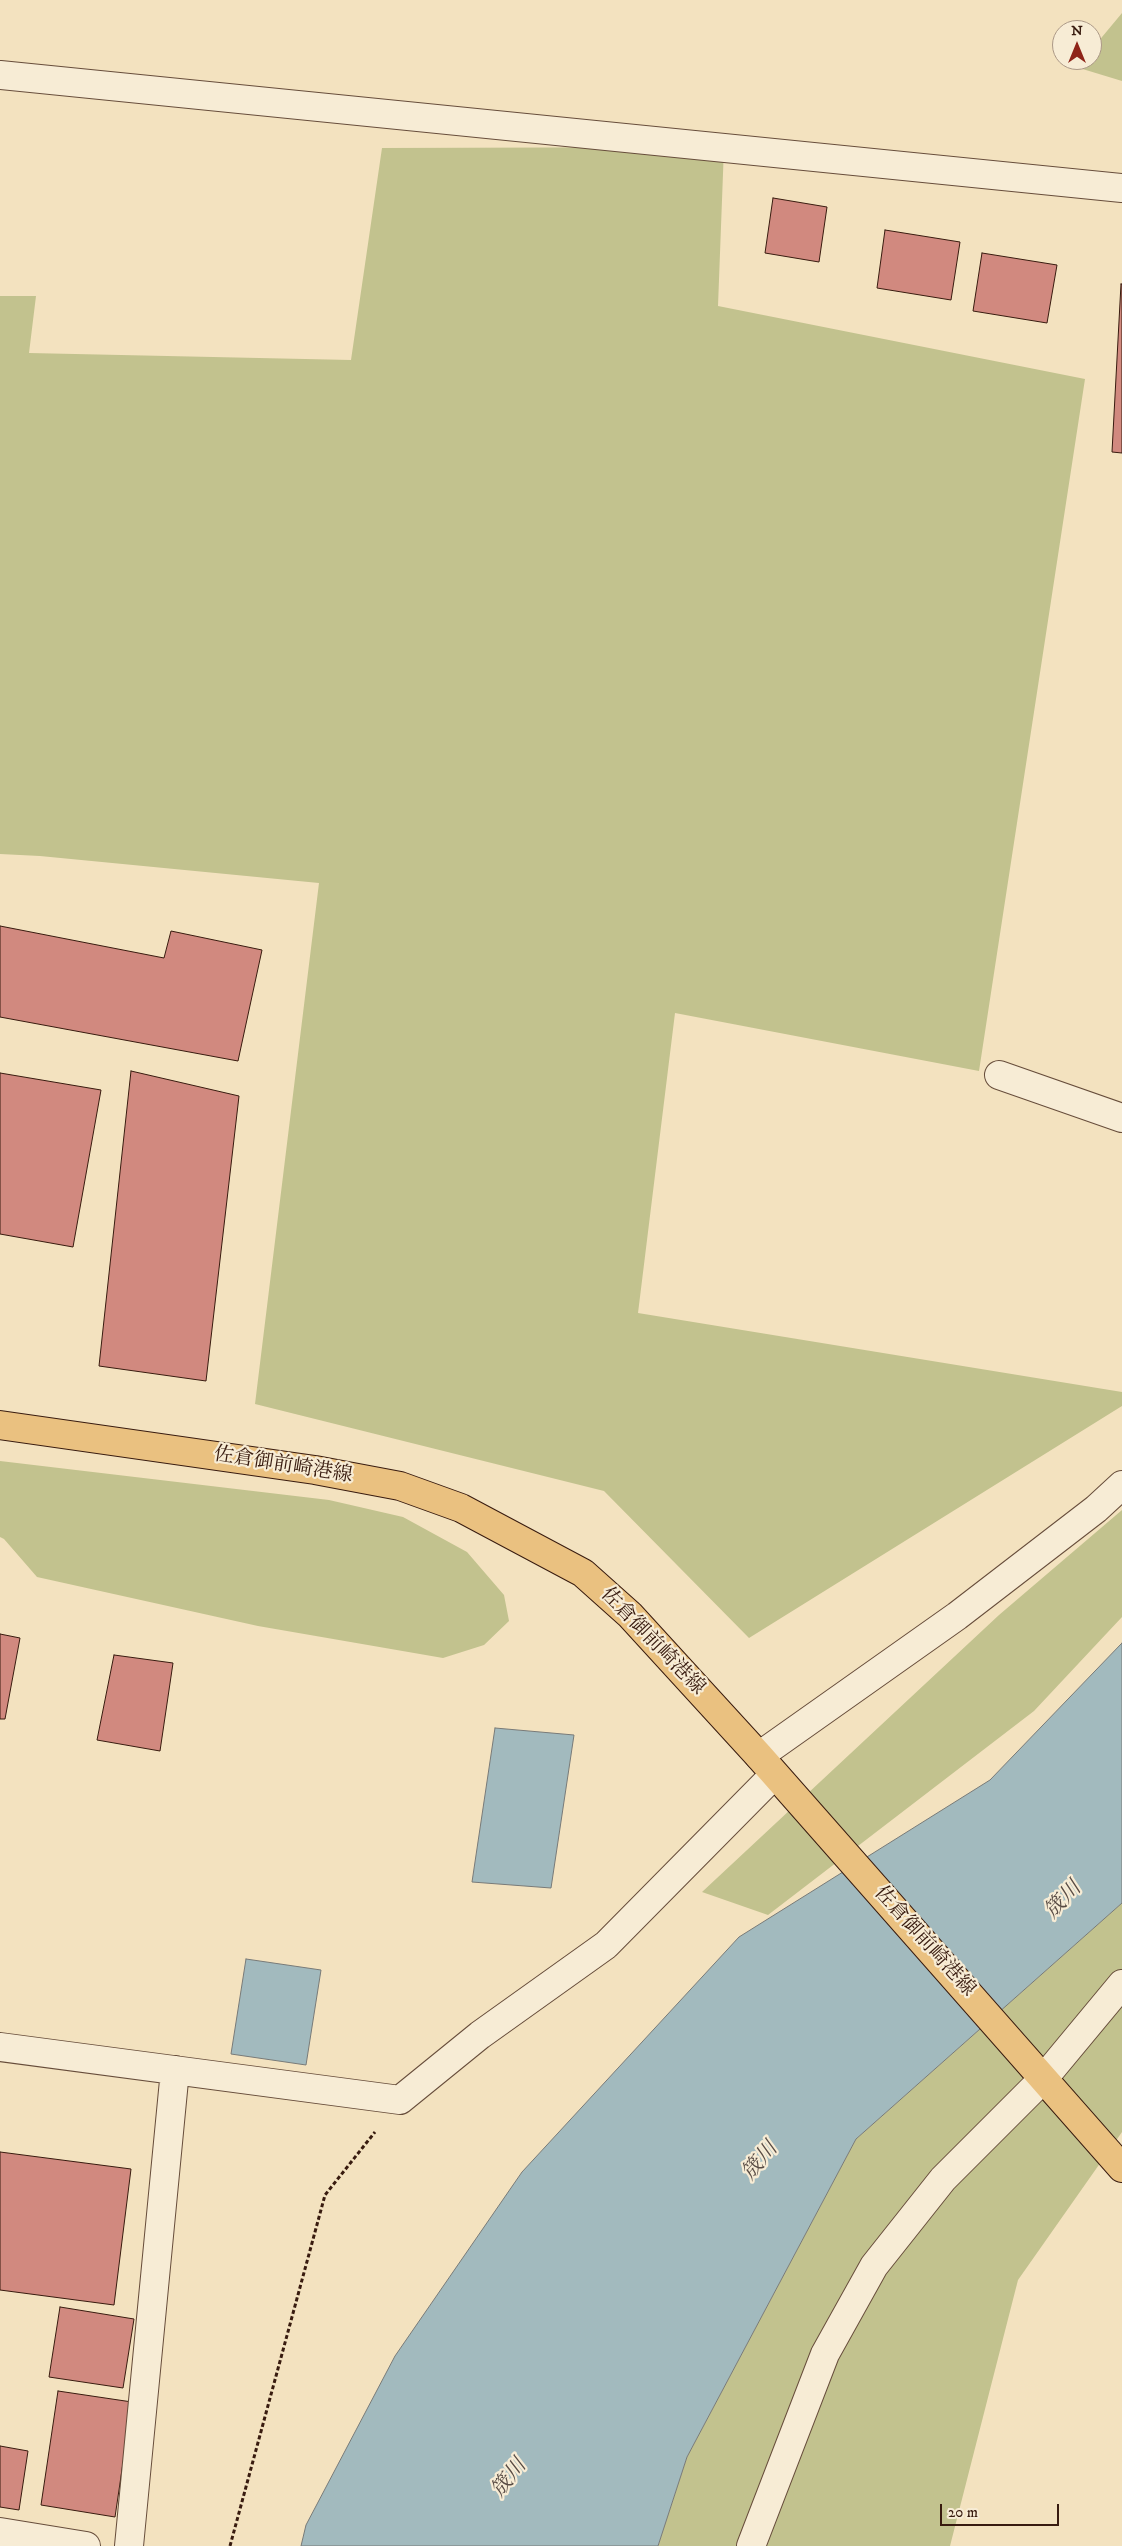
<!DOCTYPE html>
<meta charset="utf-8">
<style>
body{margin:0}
#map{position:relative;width:1122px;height:2546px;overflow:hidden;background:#f3e2bf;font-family:"IM FELL DW Pica",serif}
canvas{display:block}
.north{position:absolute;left:1052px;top:20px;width:50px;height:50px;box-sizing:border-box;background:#f7ecd5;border:1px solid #ab9886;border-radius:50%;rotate:0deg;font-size:14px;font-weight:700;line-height:20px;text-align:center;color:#381b0f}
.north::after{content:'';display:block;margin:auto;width:18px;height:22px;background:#8f2418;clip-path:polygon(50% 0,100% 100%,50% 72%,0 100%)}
.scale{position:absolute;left:940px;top:2504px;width:119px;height:22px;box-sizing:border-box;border:2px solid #381b0f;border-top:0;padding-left:6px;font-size:15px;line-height:18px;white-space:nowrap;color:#381b0f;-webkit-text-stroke:4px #f7ecd5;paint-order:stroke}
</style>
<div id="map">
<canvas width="1122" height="2546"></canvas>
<div class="north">N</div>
<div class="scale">20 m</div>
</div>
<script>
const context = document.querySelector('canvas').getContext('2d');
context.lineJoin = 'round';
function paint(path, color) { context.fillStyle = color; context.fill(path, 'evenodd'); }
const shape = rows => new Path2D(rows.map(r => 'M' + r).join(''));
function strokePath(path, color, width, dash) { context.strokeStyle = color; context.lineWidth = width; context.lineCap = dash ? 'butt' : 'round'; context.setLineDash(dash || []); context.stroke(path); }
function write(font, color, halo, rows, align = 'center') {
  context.font = font + ' "IM FELL DW Pica","Noto Serif JP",serif'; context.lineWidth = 4.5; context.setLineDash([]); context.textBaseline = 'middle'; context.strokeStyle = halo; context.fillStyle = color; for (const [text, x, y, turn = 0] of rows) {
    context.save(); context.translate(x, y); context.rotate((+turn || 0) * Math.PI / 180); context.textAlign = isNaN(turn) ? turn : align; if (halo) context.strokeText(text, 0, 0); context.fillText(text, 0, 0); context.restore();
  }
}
paint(shape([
 [1122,13,1122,81,1076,67,1082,60,1092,60,1092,49],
 [724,147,718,306,1085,379,979,1071,675,1013,638,1313,1122,1392,1122,1406,749,1638,604,1491,255,1404,319,883,40,856,0,854,0,296,36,296,29,353,351,360,382,148],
 [0,1461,329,1500,403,1517,467,1552,504,1595,509,1621,484,1645,443,1658,258,1626,37,1577,4,1539,0,1537],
 [1122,1510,1122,1617,1034,1711,768,1915,702,1892,999,1615],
 [1122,1903,1122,2132,1018,2280,950,2546,658,2546,687,2457,856,2139]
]), '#c2c28e');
const water = shape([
 [1122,1643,1122,1903,856,2139,687,2457,658,2546,301,2546,306,2525,395,2356,522,2172,739,1937,990,1780,1122,1643],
 [495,1728,574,1735,551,1888,472,1882,495,1728],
 [246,1959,321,1970,306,2065,231,2054,246,1959]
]);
paint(water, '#a2babe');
strokePath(water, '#787a78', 1);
const building = shape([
 [773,198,827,207,819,262,765,253,773,198],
 [885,230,960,242,951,300,877,288,885,230],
 [982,253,1057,265,1047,323,973,311,982,253],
 [1121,284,1122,284,1122,453,1112,452,1121,284],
 [0,926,164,958,171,931,262,950,238,1061,0,1017,0,926],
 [131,1071,239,1096,206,1381,99,1366,131,1071],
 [0,1073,101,1090,73,1247,0,1234,0,1073],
 [0,1634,20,1638,5,1719,0,1719,0,1634],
 [114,1655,173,1663,160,1751,97,1740,114,1655],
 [0,2152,131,2169,114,2305,0,2290,0,2152],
 [60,2307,134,2319,123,2388,49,2377,60,2307],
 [58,2391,132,2402,115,2517,41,2505,58,2391],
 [0,2446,28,2451,19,2510,0,2507,0,2446]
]);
paint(building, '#d1897f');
strokePath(building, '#381b0f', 1);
const minor = shape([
 [0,75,1122,188],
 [999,1075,1122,1118],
 [759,1756,957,1616,1096,1509,1122,1485],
 [0,2047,400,2100,480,2035,606,1945,774,1775],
 [0,2532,86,2546],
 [129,2546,175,2070],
 [751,2546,825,2354,874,2266,943,2179,1044,2078,1122,1984]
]);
const major = shape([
 [0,1425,315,1470,400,1486,461,1508,583,1573,630,1615,759,1756,1122,2168]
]);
strokePath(minor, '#674d3b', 30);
strokePath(major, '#381b0f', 30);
strokePath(shape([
 [230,2546,325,2195,375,2132]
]), '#381b0f', 3, [4, 2.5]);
strokePath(minor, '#f7ecd5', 28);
strokePath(major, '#eac180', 28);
write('20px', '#381b0f', '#f7ecd5', [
 ["佐倉御前崎港線",283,1466,9],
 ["佐倉御前崎港線",652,1642,46],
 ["佐倉御前崎港線",924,1942,48]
]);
write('italic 21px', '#584b44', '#f7ecd5', [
 ["筬川",1064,1901,-47],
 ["筬川",761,2162,-50],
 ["筬川",510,2479,-52]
]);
</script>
